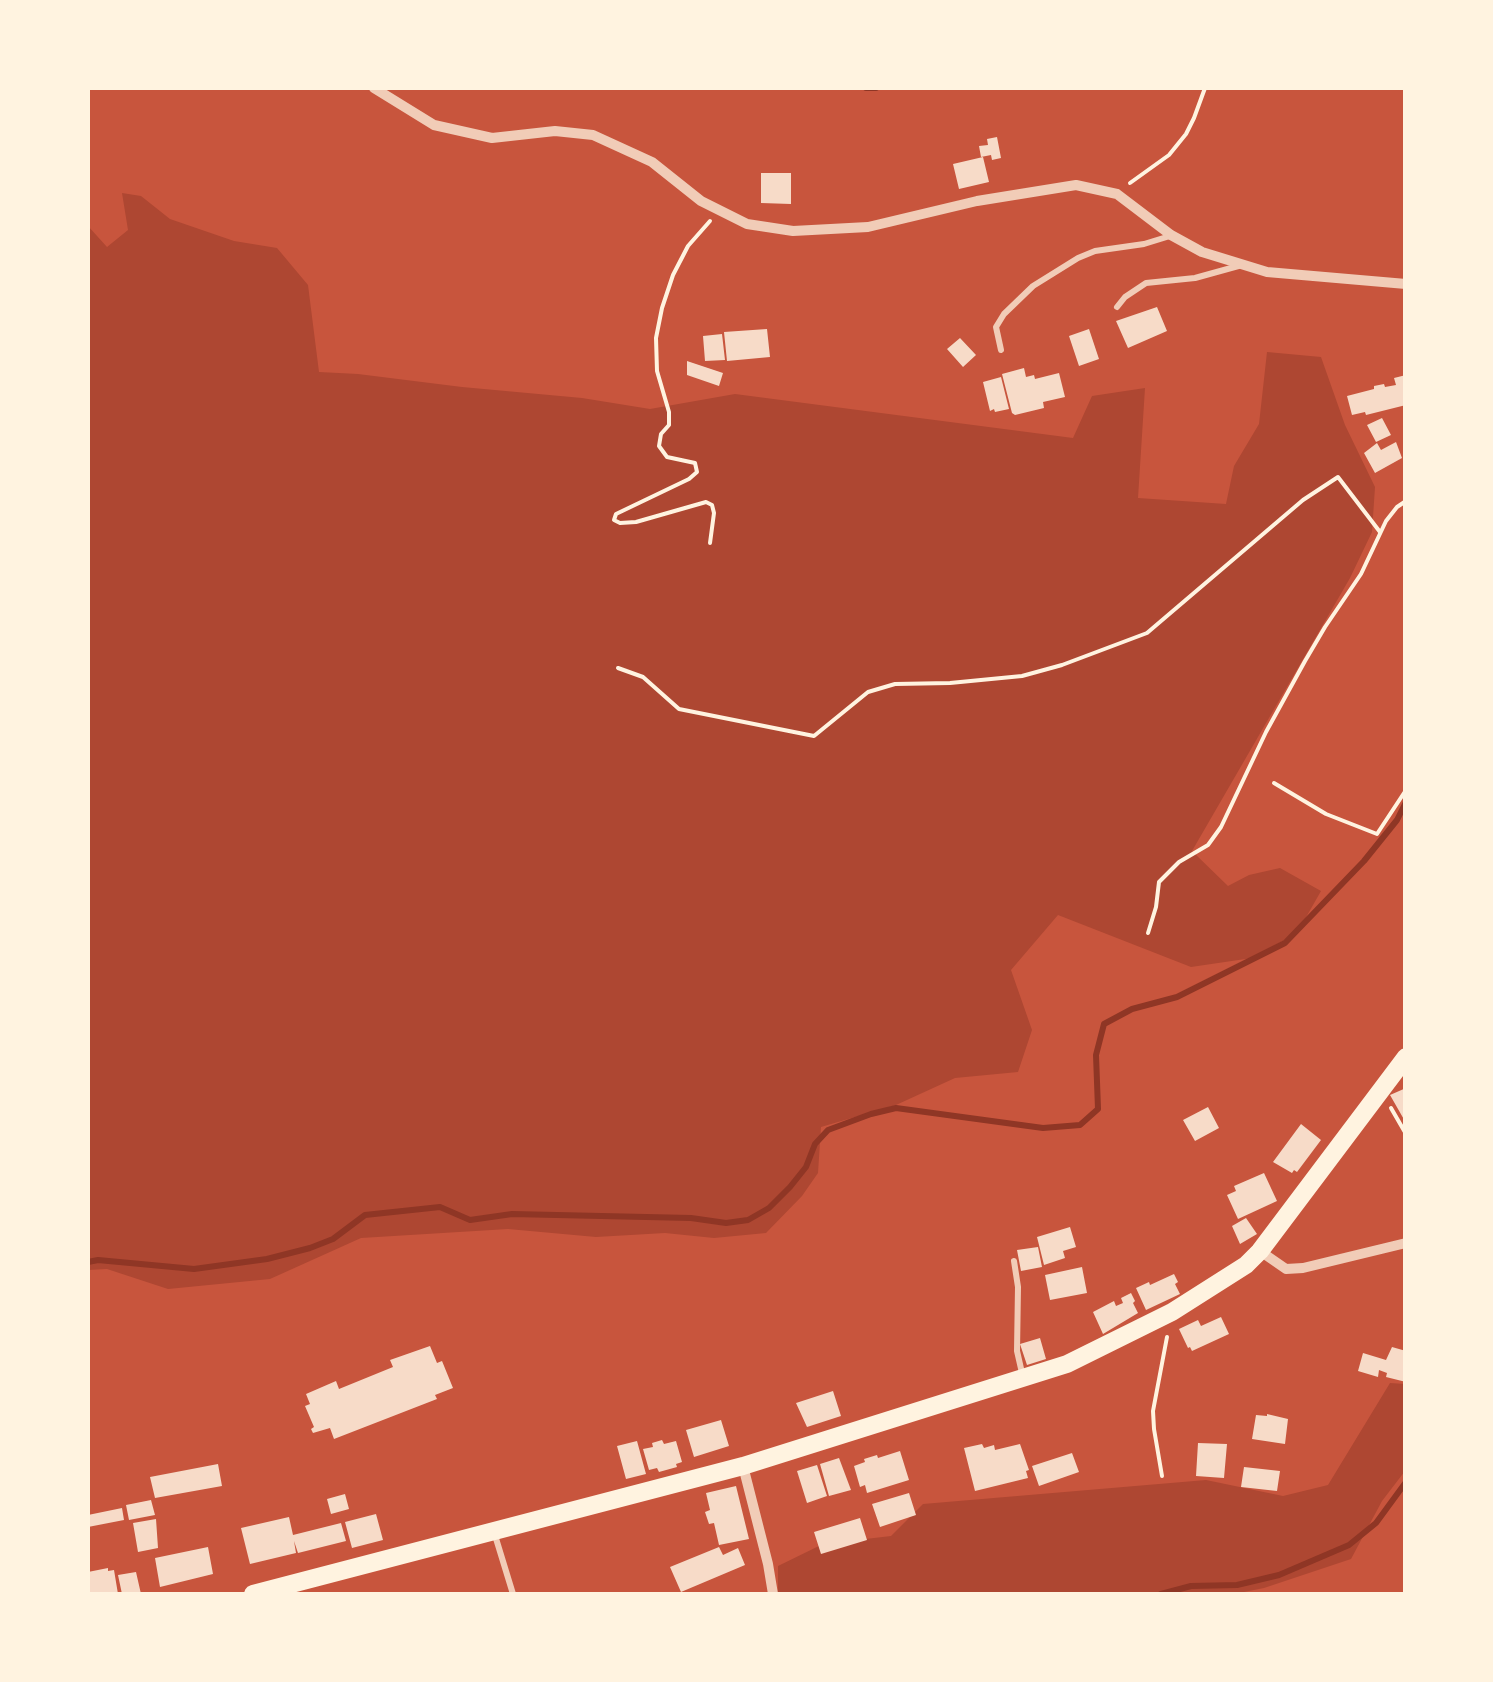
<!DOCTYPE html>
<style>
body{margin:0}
#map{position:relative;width:1493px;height:1682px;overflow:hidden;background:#c8553d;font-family:"DejaVu Sans",sans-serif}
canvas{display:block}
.frame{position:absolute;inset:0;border:90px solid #fff3e0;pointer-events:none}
</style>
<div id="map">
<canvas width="1493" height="1682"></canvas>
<div class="frame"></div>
</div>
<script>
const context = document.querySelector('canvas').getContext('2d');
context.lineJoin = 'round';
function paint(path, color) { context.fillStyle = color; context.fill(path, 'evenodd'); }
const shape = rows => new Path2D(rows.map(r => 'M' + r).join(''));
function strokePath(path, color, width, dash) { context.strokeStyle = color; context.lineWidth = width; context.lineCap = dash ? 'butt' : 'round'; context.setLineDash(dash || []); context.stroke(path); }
paint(shape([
 [122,193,141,196,170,219,234,241,277,248,308,285,319,372,358,374,462,387,582,398,650,409,735,394,1073,438,1092,396,1145,388,1138,498,1226,504,1234,466,1259,424,1267,352,1321,357,1345,425,1375,487,1372,532,1350,578,1192,851,1228,886,1249,875,1280,868,1321,891,1297,933,1252,958,1191,967,1058,915,1011,970,1032,1030,1018,1072,955,1078,896,1105,821,1127,818,1173,802,1196,766,1233,714,1238,665,1233,596,1237,508,1229,361,1238,270,1279,168,1289,107,1269,88,1270,88,226,107,247,128,230],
 [1390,1383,1405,1384,1405,1471,1382,1501,1351,1559,1264,1588,1234,1594,778,1594,778,1566,823,1544,891,1536,923,1504,1206,1480,1283,1496,1328,1485]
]), '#ae4732');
strokePath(shape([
 [866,88,876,88],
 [88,1262,98,1260,194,1269,267,1259,310,1248,333,1239,365,1215,440,1207,470,1220,512,1214,691,1218,726,1223,748,1220,769,1208,790,1187,806,1167,815,1144,828,1130,871,1114,896,1108,1043,1128,1080,1125,1098,1109,1096,1055,1104,1024,1132,1009,1177,997,1285,943,1364,861,1397,820,1406,802],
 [1161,1594,1191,1586,1237,1585,1279,1575,1349,1545,1376,1523,1406,1482]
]), '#8f3625', 6);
paint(shape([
 [997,137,1001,158,992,160,991,155,981,157,979,146,988,145,987,139],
 [983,157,989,182,959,189,953,164],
 [761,173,791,173,791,204,761,203],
 [1157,307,1167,331,1128,348,1116,321],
 [767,329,770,357,727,361,724,332],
 [1089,329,1099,359,1079,366,1069,336],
 [722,334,725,360,705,361,703,336],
 [960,338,976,355,963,367,947,349],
 [687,361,723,373,719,386,687,375],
 [1024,368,1026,377,1034,375,1035,379,1059,373,1065,397,1043,402,1044,408,1015,415,1012,413,1002,374],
 [1406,375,1406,405,1366,415,1365,412,1352,415,1347,396,1374,389,1374,386,1384,384,1385,387,1396,385,1394,378],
 [1001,377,1009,409,995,412,994,409,990,411,983,382],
 [1382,418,1391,435,1376,442,1367,425],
 [1396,442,1402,458,1375,473,1364,453,1377,443,1381,450],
 [1406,1088,1406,1123,1390,1095],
 [1208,1107,1219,1128,1195,1141,1183,1120],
 [1301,1124,1321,1140,1297,1172,1294,1170,1292,1173,1273,1162],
 [1264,1173,1277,1201,1238,1219,1227,1195,1236,1191,1234,1186],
 [1246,1218,1257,1234,1240,1244,1232,1226],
 [1070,1227,1076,1247,1063,1251,1065,1258,1044,1265,1037,1237],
 [1038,1247,1042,1267,1021,1271,1017,1250],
 [1082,1267,1087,1293,1050,1300,1045,1275],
 [1174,1274,1178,1282,1175,1284,1180,1294,1146,1310,1136,1288,1149,1282,1150,1285],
 [1131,1293,1135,1301,1133,1303,1138,1313,1103,1334,1093,1312,1114,1301,1116,1306,1123,1303,1121,1298],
 [1221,1317,1229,1334,1192,1351,1190,1347,1188,1348,1179,1329,1198,1320,1201,1326],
 [1040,1338,1046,1359,1027,1365,1020,1344],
 [430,1346,437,1363,442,1361,453,1388,435,1395,437,1399,334,1439,330,1428,313,1433,311,1429,314,1427,305,1406,310,1404,306,1394,336,1381,339,1389,393,1367,390,1360],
 [1392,1347,1406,1351,1406,1382,1386,1377,1387,1373,1379,1370,1378,1377,1358,1371,1363,1353,1386,1360],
 [833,1391,841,1416,807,1427,796,1403],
 [1267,1414,1288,1419,1285,1444,1252,1439,1256,1415,1267,1416],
 [721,1420,729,1446,694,1457,686,1430],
 [662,1440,664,1444,676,1441,682,1462,676,1464,677,1467,659,1472,657,1468,649,1470,643,1449,653,1447,652,1443],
 [637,1441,646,1474,626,1479,617,1446],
 [1198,1443,1227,1444,1224,1478,1196,1476],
 [982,1444,984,1448,994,1445,995,1450,1020,1444,1029,1470,1026,1471,1028,1478,975,1491,964,1448],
 [900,1451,909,1480,867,1493,865,1485,860,1487,854,1466,865,1462,864,1459,877,1455,878,1458],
 [1072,1453,1079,1472,1039,1486,1032,1466],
 [839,1458,851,1490,829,1496,820,1464],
 [218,1464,222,1486,155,1498,150,1477],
 [817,1465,827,1496,807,1503,797,1471],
 [1244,1467,1280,1471,1277,1491,1241,1487],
 [736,1486,749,1539,719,1545,714,1523,709,1524,705,1512,710,1510,706,1493],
 [909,1493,916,1515,880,1527,872,1504],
 [345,1494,349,1509,331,1514,327,1499],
 [151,1500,155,1515,129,1520,126,1505],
 [122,1508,124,1520,88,1527,88,1515],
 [376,1514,383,1540,352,1548,345,1522],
 [289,1517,293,1535,341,1523,346,1541,298,1553,294,1541,296,1553,250,1564,241,1528],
 [860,1518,867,1540,821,1554,814,1532],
 [156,1519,158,1548,138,1552,133,1523],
 [208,1547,213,1574,160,1587,155,1558],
 [719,1547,723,1555,738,1548,745,1565,681,1592,670,1567],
 [108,1568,108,1571,114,1570,118,1594,88,1594,88,1572],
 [136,1572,141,1594,122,1594,118,1575]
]), '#f7dbc8');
strokePath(shape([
 [1130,183,1169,155,1186,134,1194,118,1205,88],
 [710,221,688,246,673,275,662,308,656,338,657,371,669,412,669,425,661,434,659,446,667,457,695,463,697,472,689,479,616,514,614,520,620,523,636,522,706,502,712,505,714,513,710,543],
 [618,668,643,677,679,709,814,736,868,692,895,684,950,683,1022,676,1062,665,1147,633,1303,500,1338,477,1380,532],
 [1274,783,1326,814,1377,834,1406,790],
 [1148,933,1156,907,1159,882,1179,862,1208,845,1221,827,1266,732,1305,661,1325,627,1361,574,1386,521,1397,507,1406,501],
 [1391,1108,1406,1134],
 [1162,1476,1154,1429,1153,1411,1167,1337]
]), '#fff3e0', 4);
strokePath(shape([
 [1117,307,1125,297,1146,283,1195,278,1242,265],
 [1001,350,996,327,1004,314,1033,286,1078,258,1095,251,1144,244,1170,236],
 [1014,1261,1018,1287,1017,1351,1022,1373],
 [494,1532,513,1594]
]), '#f1ccb7', 6);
strokePath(shape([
 [374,88,434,125,492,138,555,131,593,135,652,162,701,201,747,224,793,231,868,227,977,201,1076,185,1117,194,1171,235,1202,252,1267,272,1406,284],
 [1260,1251,1286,1269,1303,1268,1406,1243],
 [743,1466,768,1564,773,1594]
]), '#f1ccb7', 10);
strokePath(shape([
 [253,1594,743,1466,1067,1364,1172,1312,1246,1265,1260,1251,1406,1057]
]), '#fff3e0', 18);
</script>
